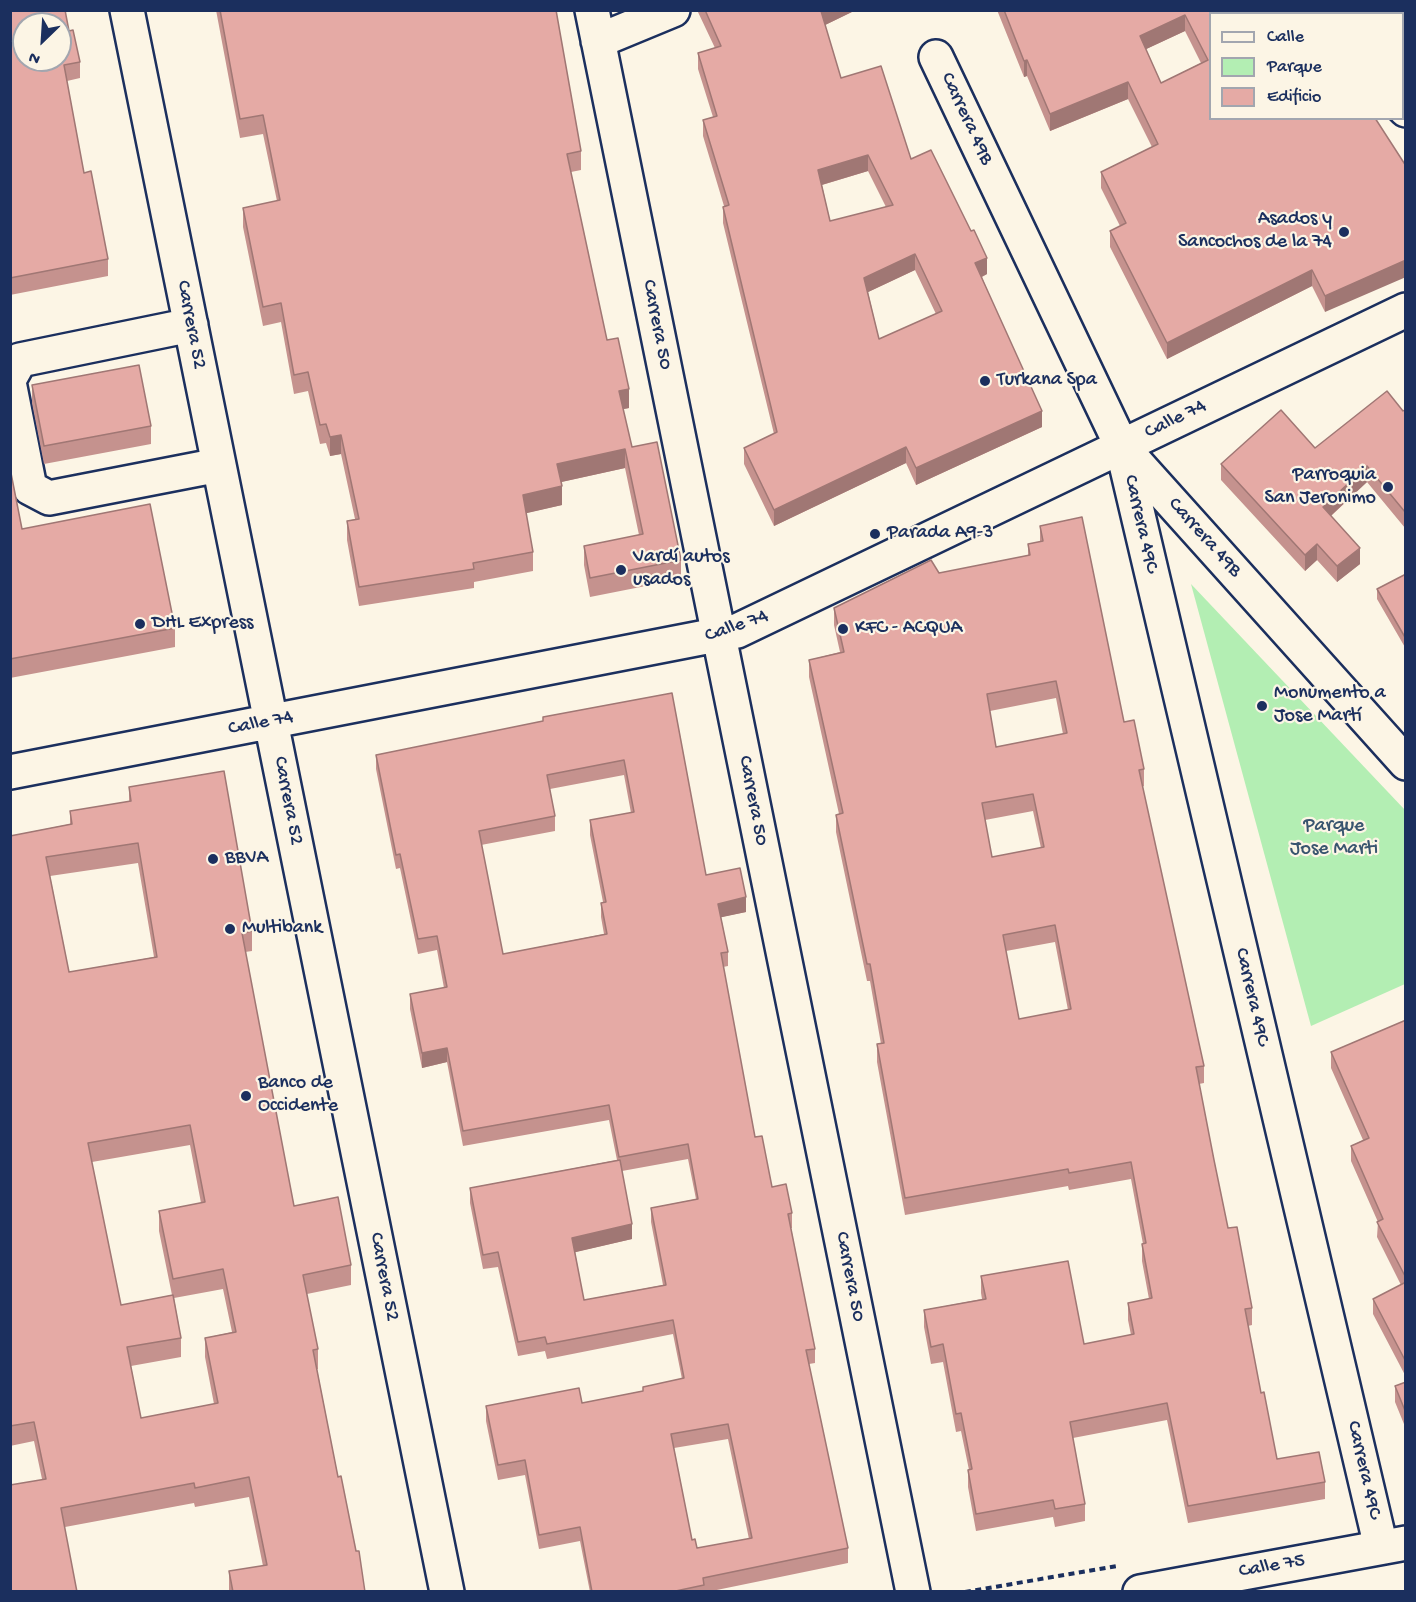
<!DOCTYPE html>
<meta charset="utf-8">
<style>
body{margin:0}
#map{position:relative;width:1416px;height:1602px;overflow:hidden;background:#fcf5e5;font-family:"Gochi Hand",sans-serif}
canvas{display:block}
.frame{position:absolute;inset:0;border:12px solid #1b2f5e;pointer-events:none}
.legend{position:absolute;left:1209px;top:12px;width:195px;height:108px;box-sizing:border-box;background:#fcf5e5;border:2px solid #a2a6af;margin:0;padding:8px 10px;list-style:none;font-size:18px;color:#1b2f5e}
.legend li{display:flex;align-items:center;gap:12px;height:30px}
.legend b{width:30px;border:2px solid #a2a6af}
.north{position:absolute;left:12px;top:12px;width:60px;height:60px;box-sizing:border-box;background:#fcf5e5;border:2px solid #a2a6af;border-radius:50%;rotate:205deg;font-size:16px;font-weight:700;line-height:24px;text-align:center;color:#1b2f5e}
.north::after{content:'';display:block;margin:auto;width:21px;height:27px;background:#1b2f5e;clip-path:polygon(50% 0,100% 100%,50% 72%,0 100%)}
</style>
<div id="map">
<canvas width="1416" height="1602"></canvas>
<div class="frame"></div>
<ul class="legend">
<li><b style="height:8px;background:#fcf5e5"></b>Calle</li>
<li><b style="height:16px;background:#b3eeb3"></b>Parque</li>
<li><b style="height:16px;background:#e5aaa5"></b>Edificio</li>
</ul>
<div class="north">N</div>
</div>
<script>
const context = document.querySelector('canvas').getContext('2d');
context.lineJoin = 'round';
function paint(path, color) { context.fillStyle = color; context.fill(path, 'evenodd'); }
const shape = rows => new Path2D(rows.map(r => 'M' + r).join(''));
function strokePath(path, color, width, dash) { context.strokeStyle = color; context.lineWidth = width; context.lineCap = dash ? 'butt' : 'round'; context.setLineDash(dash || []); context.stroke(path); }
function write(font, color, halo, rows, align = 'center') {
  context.font = font + ' "Gochi Hand",sans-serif'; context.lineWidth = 4.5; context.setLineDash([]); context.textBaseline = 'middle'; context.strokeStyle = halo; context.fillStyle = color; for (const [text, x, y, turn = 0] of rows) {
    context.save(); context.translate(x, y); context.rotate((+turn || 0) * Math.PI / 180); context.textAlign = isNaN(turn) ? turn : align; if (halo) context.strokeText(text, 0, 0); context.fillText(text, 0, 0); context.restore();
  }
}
paint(shape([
 [1191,584,1405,810,1405,984,1311,1026]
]), '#b3eeb3');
const minor = shape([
 [127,10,447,1592],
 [592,10,913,1592],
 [1339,10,1341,14],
 [598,41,673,10],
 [936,57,1122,447,1406,763],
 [1402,106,1406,110],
 [10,378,20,360,191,325],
 [10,387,30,488,49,498,219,465],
 [1122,447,1381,1547],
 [10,772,737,631,1406,310],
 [1140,1592,1406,1543]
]);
strokePath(minor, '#1b2f5e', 38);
strokePath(shape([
 [965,1592,1117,1566]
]), '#1b2f5e', 4, [6, 4.5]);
strokePath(minor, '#fcf5e5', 33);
paint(shape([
 [10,10,69,31,80,62,80,78,67,81,84,173,108,259,108,276,10,295],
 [216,10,556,10,581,151,581,170,571,172,607,340,629,408,623,409,632,447,681,560,681,579,590,597,584,565,584,546,639,535,625,468,561,482,562,505,526,513,533,552,533,571,474,582,474,588,359,606,347,540,347,521,355,519,341,454,330,456,326,443,320,444,308,391,294,394,281,322,263,326,243,227,243,208,277,201,263,134,240,138],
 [697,10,856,10,825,25,841,78,911,159,987,274,982,277,1042,427,916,485,906,463,774,526,744,464,744,448,774,434,723,223,723,207,724,206,703,136,703,120,713,117,698,69,698,53,715,48],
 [868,171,886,207,830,221,822,185],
 [915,270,936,314,879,339,868,292],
 [997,10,1327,10,1210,14,1375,118,1325,312,1312,286,1167,359,1110,247,1110,231,1120,226,1101,188,1101,172,1152,147,1128,99,1050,131,1027,76,1024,77],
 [1185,31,1201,63,1161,83,1146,49],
 [32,385,151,426,151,444,44,464,32,403],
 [1406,409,1406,528,1405,528,1367,482,1331,516,1360,564,1337,582,1317,560,1305,571,1221,480,1221,464,1315,448,1403,411],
 [10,468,22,529,175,628,175,647,10,678],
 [1040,526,1144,769,1144,786,1142,787,1204,1066,1204,1083,1199,1084,1214,1160,1228,1228,1252,1308,1252,1325,1248,1326,1261,1393,1277,1459,1325,1482,1325,1499,1188,1523,1167,1420,1073,1438,1085,1504,1085,1521,1055,1527,1053,1517,976,1531,968,1487,968,1470,969,1470,961,1431,956,1432,943,1362,931,1364,924,1327,924,1310,982,1299,981,1293,981,1276,1084,1344,1131,1335,1128,1320,1128,1303,1149,1299,1142,1261,1142,1244,1143,1244,1131,1179,1069,1190,1068,1186,905,1215,877,1062,877,1044,881,1044,870,981,867,981,836,832,836,815,839,814,809,677,809,660,840,652,834,625,834,608,939,573,1028,556,1028,544,1040,542],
 [1056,698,1063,734,996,747,990,711],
 [1033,811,1041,848,992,857,985,820],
 [1055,942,1068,1010,1019,1019,1006,951],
 [1406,574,1406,649,1377,599,1377,589],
 [672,693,706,875,746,912,721,917,728,952,728,966,723,967,755,1137,772,1187,792,1213,792,1228,791,1228,815,1349,815,1363,809,1364,848,1548,848,1563,707,1592,590,1592,580,1541,539,1549,525,1475,498,1480,486,1421,486,1406,582,1403,643,1391,643,1387,682,1379,673,1334,547,1359,545,1351,518,1356,498,1267,483,1269,470,1203,470,1188,617,1160,609,1120,463,1146,447,1062,422,1068,410,1009,410,994,444,988,437,950,418,954,400,868,396,869,376,769,376,755,543,721,543,717],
 [624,775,631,813,590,820,590,835,603,902,601,903,601,917,604,934,503,954,481,845,555,831,555,816,550,789],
 [688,1159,696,1199,651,1208,651,1222,663,1285,584,1300,575,1252,632,1239,622,1171],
 [728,1439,749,1539,697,1548,692,1540,674,1448],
 [129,787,252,931,252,951,245,952,294,1206,351,1265,351,1285,307,1294,318,1349,318,1369,317,1369,338,1477,365,1592,229,1592,229,1571,263,1566,249,1497,195,1507,194,1503,65,1527,42,1479,34,1441,10,1446,10,836,70,824,70,811,129,802],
 [138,863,154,957,69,972,50,876],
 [190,1145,201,1203,159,1211,159,1231,172,1295,121,1305,92,1162],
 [223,1289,232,1332,205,1338,205,1357,214,1404,141,1418,131,1366,181,1357,181,1338,174,1298],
 [1406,1020,1406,1377,1373,1314,1373,1299,1401,1285,1377,1237,1378,1222,1351,1161,1351,1146,1363,1140,1331,1068,1331,1052],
 [1406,1382,1406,1429,1395,1402,1395,1386]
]), '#c5928e');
paint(shape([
 [822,10,856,10,821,27,821,11],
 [1185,15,1185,31,1140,52,1140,36],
 [1027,60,1027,76,1024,77,1024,61],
 [1128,82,1128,99,1050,131,1050,114],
 [868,155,868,171,818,186,818,170],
 [915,254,915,270,864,294,864,278],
 [987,258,987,274,975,280,975,263],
 [1406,260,1406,277,1325,312,1325,296],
 [1312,270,1312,286,1167,359,1167,343],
 [629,389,629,408,619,410,619,391],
 [1042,411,1042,427,916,485,916,468],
 [341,435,341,454,330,456,330,437],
 [906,447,906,463,774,526,774,510],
 [625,449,625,468,557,483,557,464],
 [1367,466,1367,482,1323,523,1323,507],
 [562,486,562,505,523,514,523,495],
 [1317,544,1317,560,1305,571,1305,555],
 [1360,548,1360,564,1337,582,1337,566],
 [746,897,746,912,718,918,718,904],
 [447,1048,447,1062,422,1068,422,1053],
 [632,1224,632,1239,572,1253,572,1238]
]), '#a07774');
const building = shape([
 [10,10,65,10,69,31,73,30,80,62,64,65,84,173,91,171,108,259,10,278,10,10],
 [24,24,60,24,60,60,24,60,24,24],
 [220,10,556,10,581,151,567,154,607,340,618,338,629,389,619,391,632,447,657,442,681,560,590,578,584,546,643,534,625,449,557,464,562,486,523,495,533,552,473,563,474,569,359,587,347,521,359,519,341,435,330,437,326,424,320,425,308,372,294,375,281,303,263,307,243,208,280,200,263,115,240,119,220,10],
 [705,10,822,10,821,11,841,78,881,66,911,159,931,150,971,231,974,230,987,258,975,263,1042,411,916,468,906,447,774,510,744,448,777,432,723,207,729,205,703,120,717,116,698,53,721,46,705,10],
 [868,155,893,205,830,221,818,170,868,155],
 [915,254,942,311,879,339,864,278,915,254],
 [1004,10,1327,10,1328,14,1210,14,1210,118,1375,118,1406,166,1406,260,1325,296,1312,270,1167,343,1110,231,1126,223,1101,172,1158,144,1128,82,1050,114,1027,60,1024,61,1004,10],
 [1185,15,1208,60,1161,83,1140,36,1185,15],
 [139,365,151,426,44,446,32,385,139,365],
 [1387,391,1403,411,1406,409,1406,511,1405,512,1367,466,1323,507,1360,548,1337,566,1317,544,1305,555,1221,464,1281,410,1315,448,1387,391],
 [10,468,22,529,150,504,175,628,10,659,10,468],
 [1082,517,1124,722,1134,720,1144,769,1139,770,1204,1066,1196,1067,1214,1160,1228,1228,1237,1227,1252,1308,1245,1309,1261,1393,1264,1392,1277,1459,1319,1452,1325,1482,1188,1506,1167,1403,1070,1422,1085,1504,1055,1509,1053,1500,976,1514,968,1470,972,1469,961,1413,956,1414,943,1344,931,1347,924,1310,986,1299,981,1276,1068,1261,1084,1344,1134,1334,1128,1303,1152,1298,1142,1244,1146,1243,1131,1162,1069,1173,1068,1169,905,1198,877,1044,884,1043,870,964,867,964,836,815,843,813,809,660,844,652,834,608,931,560,939,573,1030,555,1028,544,1043,541,1040,526,1082,517],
 [1056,681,1067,733,996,747,987,694,1056,681],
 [1033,794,1044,847,992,857,982,803,1033,794],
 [1055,925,1071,1009,1019,1019,1003,935,1055,925],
 [1406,574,1406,639,1377,589,1406,574],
 [672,693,706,875,740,868,746,897,718,904,728,952,721,953,755,1137,762,1136,772,1187,786,1184,792,1213,788,1214,815,1349,806,1350,848,1548,703,1578,704,1585,671,1592,592,1592,580,1527,539,1535,525,1460,498,1465,486,1406,579,1388,582,1403,643,1391,643,1387,684,1378,673,1320,547,1344,545,1337,518,1342,498,1252,483,1255,470,1188,620,1160,632,1224,572,1238,584,1300,666,1285,651,1208,698,1199,688,1144,619,1157,609,1105,463,1131,447,1048,422,1053,410,994,447,987,437,936,418,939,400,854,396,855,376,755,543,721,543,717,672,693],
 [624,760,634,812,590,820,606,902,601,903,607,934,503,954,479,831,555,816,547,775,624,760],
 [728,1424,752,1538,697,1548,695,1539,692,1540,671,1434,728,1424],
 [224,771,252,931,242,933,294,1206,338,1197,351,1265,303,1275,318,1349,313,1350,338,1477,341,1476,356,1551,359,1551,365,1592,233,1592,229,1571,267,1565,249,1477,195,1488,194,1483,61,1508,77,1592,10,1592,10,1485,46,1479,34,1422,10,1426,10,836,72,824,70,811,131,801,129,787,224,771],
 [138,843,157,957,69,972,46,857,138,843],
 [190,1125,205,1202,159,1211,173,1279,223,1269,236,1332,205,1338,218,1403,141,1418,127,1347,181,1338,173,1295,121,1305,88,1143,190,1125],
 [1406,1020,1406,1278,1377,1222,1383,1219,1351,1146,1369,1138,1331,1052,1406,1020],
 [1406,1282,1406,1362,1373,1299,1406,1282],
 [1406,1382,1406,1413,1395,1386,1406,1382]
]);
paint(building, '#e5aaa5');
strokePath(building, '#a07774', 1.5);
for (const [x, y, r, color] of [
 [1344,232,6,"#1b2f5e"],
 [985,381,6,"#1b2f5e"],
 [1388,487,6,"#1b2f5e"],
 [875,534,6,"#1b2f5e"],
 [621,570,6,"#1b2f5e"],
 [140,624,6,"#1b2f5e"],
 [843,629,6,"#1b2f5e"],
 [1262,706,6,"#1b2f5e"],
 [213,859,6,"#1b2f5e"],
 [230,929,6,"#1b2f5e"],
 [246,1096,6,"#1b2f5e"]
]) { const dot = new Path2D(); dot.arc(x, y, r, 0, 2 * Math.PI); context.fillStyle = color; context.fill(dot); strokePath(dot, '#fcf5e5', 2); }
write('20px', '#1b2f5e', '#fcf5e5', [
 ["Carrera 49B",966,119,65],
 ["Carrera 52",190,325,79],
 ["Carrera 50",656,325,79],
 ["Calle 74",1176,420,-26],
 ["Carrera 49C",1140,524,77],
 ["Carrera 49B",1204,538,48],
 ["Calle 74",737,627,-19],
 ["Calle 74",261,724,-11],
 ["Carrera 52",287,801,79],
 ["Carrera 50",752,801,79],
 ["Carrera 49C",1251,997,77],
 ["Carrera 52",383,1277,79],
 ["Carrera 50",849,1277,79],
 ["Carrera 49C",1363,1470,77],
 ["Calle 75",1272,1567,-10]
]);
write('20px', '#1b2f5e', '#fcf5e5', [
 ["Asados y",1332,220,"right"],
 ["Sancochos de la 74",1332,243,"right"],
 ["Turkana Spa",997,381],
 ["Parroquia",1376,476,"right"],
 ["San Jeronimo",1376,499,"right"],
 ["Parada A9-3",887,534],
 ["Vardí autos",633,558],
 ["usados",633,581],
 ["DHL Express",152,624],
 ["KFC - ACQUA",855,629],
 ["Monumento a",1274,694],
 ["Jose Martí",1274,717],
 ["BBVA",225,859],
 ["Multibank",242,929],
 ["Banco de",258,1084],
 ["Occidente",258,1107]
], 'left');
write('20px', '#39556f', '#fcf5e5', [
 ["Parque",1334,827],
 ["Jose Marti",1334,850]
]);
</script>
